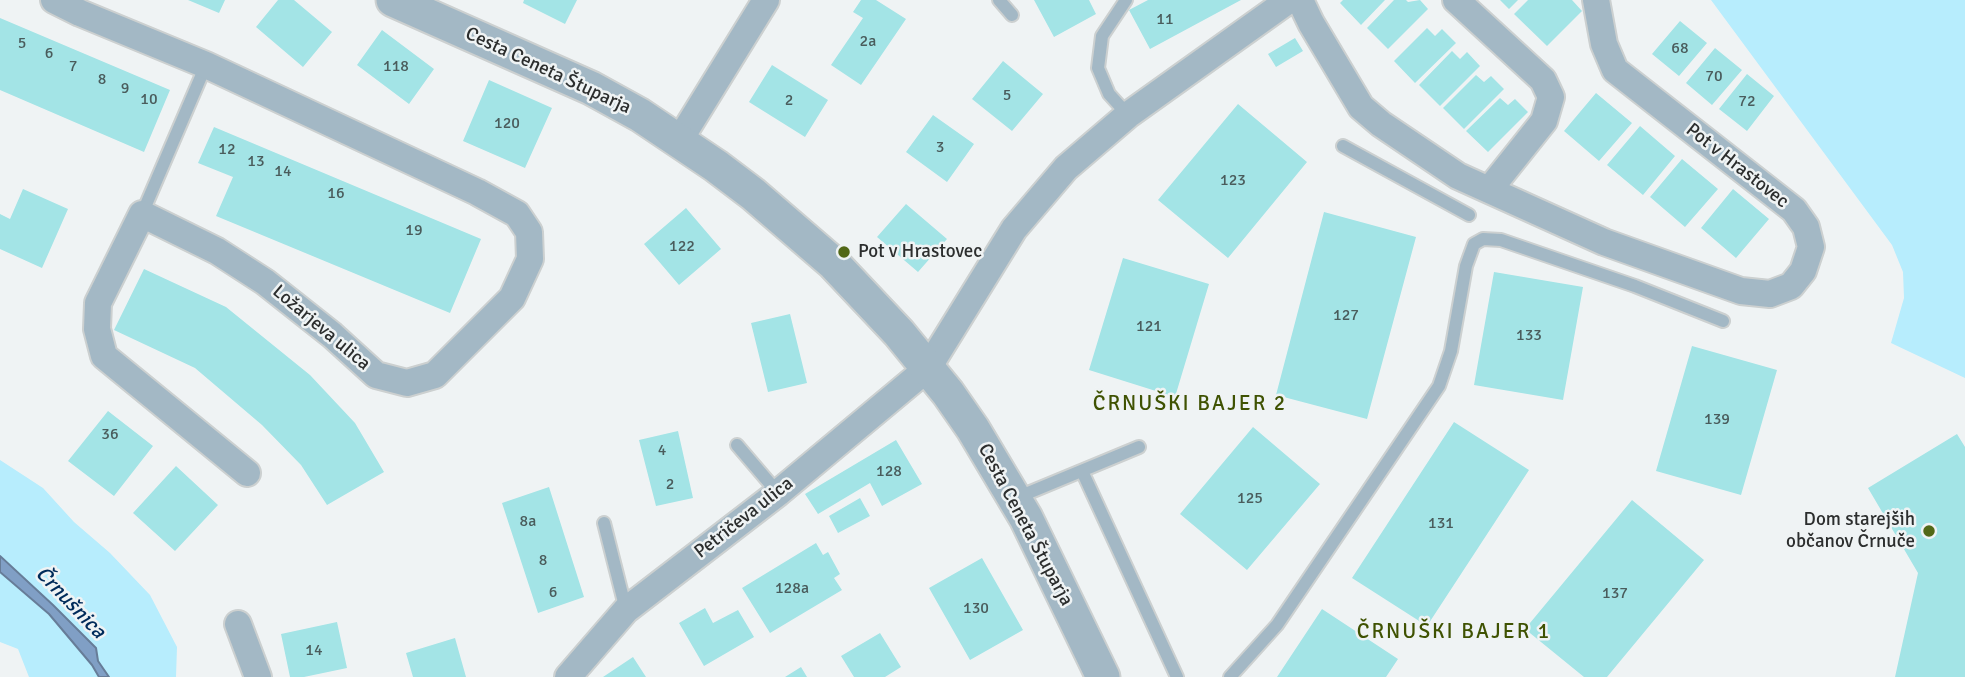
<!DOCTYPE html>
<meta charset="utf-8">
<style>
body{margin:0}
canvas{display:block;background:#eff3f4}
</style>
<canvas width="1965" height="677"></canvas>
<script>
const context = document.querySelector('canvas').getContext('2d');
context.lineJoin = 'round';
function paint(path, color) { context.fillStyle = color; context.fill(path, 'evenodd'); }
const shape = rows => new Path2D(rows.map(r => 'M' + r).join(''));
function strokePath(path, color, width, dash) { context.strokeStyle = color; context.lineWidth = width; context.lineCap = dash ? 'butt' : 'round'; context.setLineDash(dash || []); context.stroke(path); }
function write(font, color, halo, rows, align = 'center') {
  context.font = font + ' Signika,sans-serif'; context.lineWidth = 5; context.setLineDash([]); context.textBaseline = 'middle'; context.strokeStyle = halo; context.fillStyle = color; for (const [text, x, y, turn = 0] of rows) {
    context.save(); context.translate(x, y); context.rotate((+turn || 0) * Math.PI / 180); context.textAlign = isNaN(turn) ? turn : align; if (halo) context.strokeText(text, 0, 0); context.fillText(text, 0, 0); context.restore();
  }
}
paint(shape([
 [1711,0,1965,0,1965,378,1891,343,1904,298,1903,272,1892,245],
 [0,460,43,488,74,522,110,553,150,595,177,647,176,677,29,677,18,649,0,642]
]), '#b7edfd');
const water = shape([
 [0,556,53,605,96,648,98,661,109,677,99,677,92,665,49,614,0,572,0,556]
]);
paint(water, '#809fc5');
strokePath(water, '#677d98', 2);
paint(shape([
 [188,0,225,0,219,13],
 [278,0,294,0,332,32,303,67,256,27],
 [524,0,577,0,565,24,523,3],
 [861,0,876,0,906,19,861,85,831,65,863,18,853,12],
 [1034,0,1089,0,1096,14,1054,37],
 [1148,0,1241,0,1150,49,1129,10],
 [1343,0,1385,0,1361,25,1340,3],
 [1394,0,1406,0,1408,2,1420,0,1428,9,1388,49,1367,28],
 [1500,0,1518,0,1509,9],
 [1528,0,1572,0,1582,11,1547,46,1514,14],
 [0,18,170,90,144,152,0,90],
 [1680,21,1707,43,1679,76,1652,54],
 [1427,28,1435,36,1442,29,1456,43,1415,83,1394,61],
 [382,30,434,69,409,104,357,65],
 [1295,38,1303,51,1276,67,1268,54],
 [1715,48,1742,70,1712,105,1686,83],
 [1452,51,1460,59,1467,52,1480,66,1440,106,1419,85],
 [1003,61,1043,94,1012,131,972,99],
 [772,65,828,100,805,137,749,102],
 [1747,74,1774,96,1747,131,1719,109],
 [1476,75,1484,82,1491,76,1504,89,1464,129,1443,108],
 [489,80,552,108,525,168,463,141],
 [1596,93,1632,123,1599,161,1564,131],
 [1500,98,1508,105,1515,99,1528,112,1488,152,1466,131],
 [1238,104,1307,162,1228,258,1158,200],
 [933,115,974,144,947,182,906,152],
 [1640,126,1675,156,1643,195,1607,165],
 [214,127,481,239,450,313,216,216,233,177,198,163],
 [1682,159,1718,189,1685,227,1650,197],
 [23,189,68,209,42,268,0,249,0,214,10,219],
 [1733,189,1769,219,1736,258,1701,228],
 [906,204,947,239,918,272,877,237],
 [686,208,721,249,679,285,644,244],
 [1324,212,1416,237,1367,419,1276,395],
 [1123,258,1209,284,1175,397,1089,370],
 [144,269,226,307,310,375,355,423,384,472,327,505,301,465,262,425,195,368,114,330],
 [1494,272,1583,287,1563,400,1474,385],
 [790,314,807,383,768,392,751,323],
 [1692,346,1777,370,1741,495,1656,471],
 [108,411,153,446,114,496,68,461],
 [1454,422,1529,470,1427,626,1352,578],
 [1253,427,1320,484,1247,570,1180,514],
 [678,431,693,498,656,506,639,440],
 [1957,434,1965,447,1965,677,1895,677,1918,573,1868,488],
 [896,440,922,484,882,506,870,483,818,514,805,494],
 [176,466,218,505,175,551,133,513],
 [549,487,584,597,538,613,502,503],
 [860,498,870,516,838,533,829,516],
 [1632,500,1704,560,1607,677,1584,677,1525,629],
 [816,543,823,555,828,552,840,574,834,578,842,590,770,633,742,588],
 [982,558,1023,630,970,660,929,588],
 [705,608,713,623,738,610,754,637,704,666,679,623],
 [1322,609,1398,659,1386,677,1277,677],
 [337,622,347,668,304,677,290,677,281,634],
 [880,633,901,667,885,677,854,677,841,656],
 [455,638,466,677,413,677,406,653],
 [633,657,646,677,603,677],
 [801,667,807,677,785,677]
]), '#a3e4e6');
const service = shape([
 [999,0,1012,15],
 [1126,0,1102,36,1098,68,1109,94,1128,115],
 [1343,146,1469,215],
 [142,214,206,65],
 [737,445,778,493],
 [1082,471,1177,677],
 [1016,498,1139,447],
 [604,523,626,610],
 [1230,677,1277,625,1439,386,1451,351,1466,266,1474,244,1483,239,1501,240,1635,286,1723,321]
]);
const minor = shape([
 [54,0,80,13,206,65,477,192,517,214,529,232,530,259,512,298,435,375,407,383,376,375,332,335,265,282,217,251,142,214,98,303,97,329,104,356,247,473],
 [1300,0,1311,23,1361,107,1381,124,1458,176,1604,242,1741,291,1770,294,1791,286,1803,271,1811,247,1806,227,1794,210,1615,70,1604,44,1596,0],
 [1456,0,1543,80,1551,97,1544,121,1489,190],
 [679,141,766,0],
 [238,624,258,677],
 [568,677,626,610,778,493,928,368,1014,229,1066,168,1128,115,1289,0]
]);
const tertiary = shape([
 [393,0,591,88,640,115,716,166,753,194,833,263,899,333,948,393,973,429,1026,518,1103,677]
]);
strokePath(service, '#ccd0d0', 16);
strokePath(minor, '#ccd0d0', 30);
strokePath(tertiary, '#ccd0d0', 37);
strokePath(service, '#a3b8c5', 12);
strokePath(minor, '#a3b8c5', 26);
strokePath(tertiary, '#a3b8c5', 33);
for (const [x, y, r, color] of [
 [844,252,7,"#526817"],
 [1929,531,7,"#526817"]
]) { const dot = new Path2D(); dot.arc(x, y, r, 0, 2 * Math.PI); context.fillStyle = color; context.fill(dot); strokePath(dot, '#eff3f4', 2.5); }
write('16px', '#4a5c5c', null, [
 ["11",1165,20],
 ["2a",868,42],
 ["5",22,44],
 ["68",1680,49],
 ["6",49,54],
 ["7",73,67],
 ["118",396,67],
 ["70",1714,77],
 ["8",102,80],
 ["9",125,89],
 ["5",1007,96],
 ["10",149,100],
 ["2",789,101],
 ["72",1747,102],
 ["120",507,124],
 ["3",940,148],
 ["12",227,150],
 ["13",256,162],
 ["14",283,172],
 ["123",1233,181],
 ["16",336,194],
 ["19",414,231],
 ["122",682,247],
 ["127",1346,316],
 ["121",1149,327],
 ["133",1529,336],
 ["139",1717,420],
 ["36",110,435],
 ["4",662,451],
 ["128",889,472],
 ["2",670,485],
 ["125",1250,499],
 ["8a",528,522],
 ["131",1441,524],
 ["8",543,561],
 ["128a",792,589],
 ["6",553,593],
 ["137",1615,594],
 ["130",976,609],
 ["14",314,651]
]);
write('19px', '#2c2e2e', '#eff3f4', [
 ["Cesta Ceneta Štuparja",548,71,25],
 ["Pot v Hrastovec",1737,166,38],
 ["Ložarjeva ulica",321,328,40],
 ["Petričeva ulica",744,518,-38],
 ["Cesta Ceneta Štuparja",1025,525,62]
]);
write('19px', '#2c2e2e', '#eff3f4', [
 ["Pot v Hrastovec",858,252],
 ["Dom starejših",1915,520,"right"],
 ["občanov Črnuče",1915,542,"right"]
], 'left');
context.letterSpacing = '2px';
write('21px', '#3f5202', '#eff3f4', [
 ["ČRNUŠKI BAJER 2",1190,404],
 ["ČRNUŠKI BAJER 1",1454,632]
]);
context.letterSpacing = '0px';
write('italic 21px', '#002b5a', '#eff3f4', [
 ["Črnušnica",70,603,46]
]);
</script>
